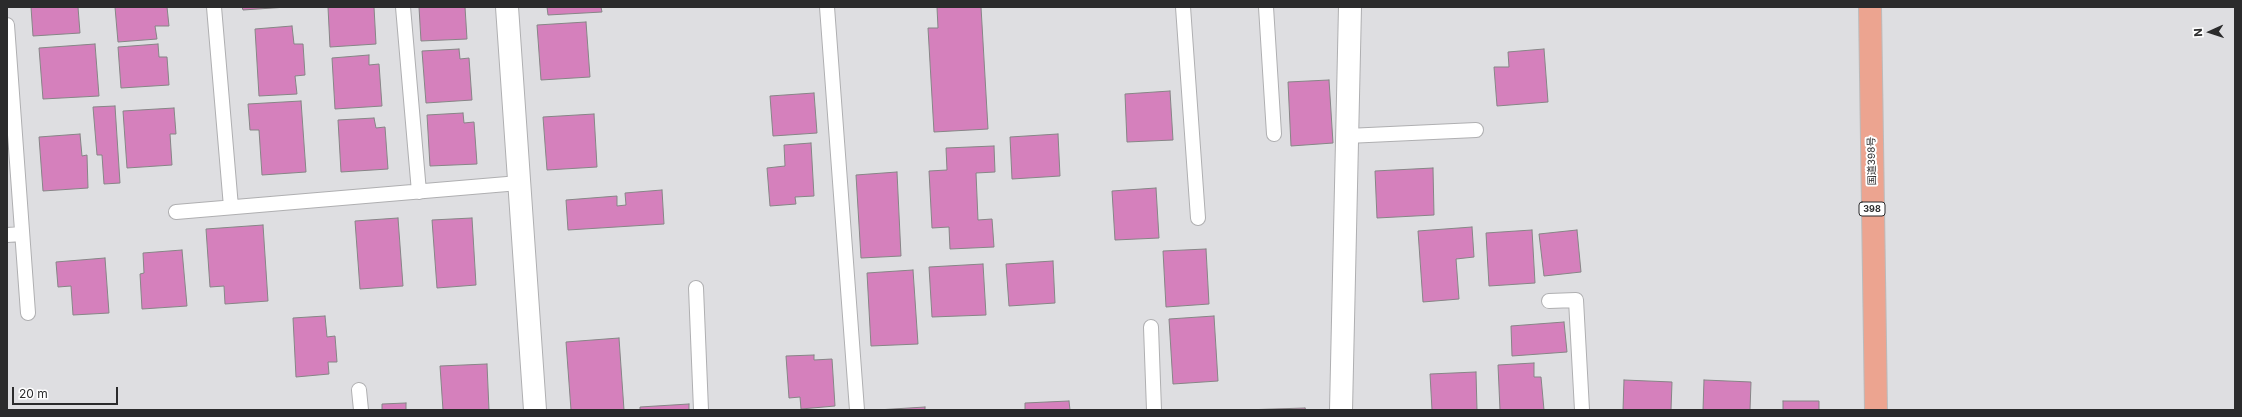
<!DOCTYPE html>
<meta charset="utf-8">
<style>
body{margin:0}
#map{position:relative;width:2242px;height:417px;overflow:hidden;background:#dedee1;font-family:Inter,sans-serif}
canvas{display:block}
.frame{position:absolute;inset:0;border:8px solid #2b2b2c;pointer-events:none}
.north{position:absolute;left:2190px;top:12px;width:40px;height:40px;-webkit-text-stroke:3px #fff;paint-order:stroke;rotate:267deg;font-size:11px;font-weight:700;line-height:16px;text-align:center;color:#2b2b2c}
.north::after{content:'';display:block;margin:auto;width:14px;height:18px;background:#2b2b2c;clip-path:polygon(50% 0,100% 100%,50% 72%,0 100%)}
.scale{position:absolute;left:12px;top:387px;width:106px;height:18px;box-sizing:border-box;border:2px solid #2b2b2c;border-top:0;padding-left:5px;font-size:12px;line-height:14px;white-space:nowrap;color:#2b2b2c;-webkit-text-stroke:3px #fff;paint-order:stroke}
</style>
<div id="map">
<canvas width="2242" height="417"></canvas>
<div class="frame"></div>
<div class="north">N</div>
<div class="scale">20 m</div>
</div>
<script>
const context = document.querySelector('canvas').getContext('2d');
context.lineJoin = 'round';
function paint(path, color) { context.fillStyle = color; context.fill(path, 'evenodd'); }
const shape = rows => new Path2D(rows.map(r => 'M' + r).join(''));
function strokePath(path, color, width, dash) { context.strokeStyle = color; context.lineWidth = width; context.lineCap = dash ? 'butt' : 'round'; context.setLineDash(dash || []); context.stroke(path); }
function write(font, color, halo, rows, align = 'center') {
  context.font = font + ' Inter,"Noto Sans JP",sans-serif'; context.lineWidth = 4; context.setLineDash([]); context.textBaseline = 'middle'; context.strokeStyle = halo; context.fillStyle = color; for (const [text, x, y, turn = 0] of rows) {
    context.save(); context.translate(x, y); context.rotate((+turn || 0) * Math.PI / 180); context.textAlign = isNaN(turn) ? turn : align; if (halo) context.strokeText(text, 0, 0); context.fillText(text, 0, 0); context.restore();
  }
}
const building = shape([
 [31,7,78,7,80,33,33,36,31,7],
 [115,7,167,7,169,26,155,26,157,39,118,42,115,7],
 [242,7,287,7,243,10,242,7],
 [328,7,374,7,376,44,330,47,328,7],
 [419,7,465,7,467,39,421,41,419,7],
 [547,7,601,7,602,12,548,15,547,7],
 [937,7,981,7,988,129,934,132,928,28,938,28,937,7],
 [586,22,590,77,541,80,537,25,586,22],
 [292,26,294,44,303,44,305,75,295,76,297,94,259,96,255,29,292,26],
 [95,44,99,96,43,99,39,48,95,44],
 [158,44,159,57,167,57,169,85,121,88,118,47,158,44],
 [459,49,460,59,469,58,472,100,426,103,422,51,459,49],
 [1544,49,1548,102,1497,106,1494,67,1509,67,1508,52,1544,49],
 [369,55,369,65,379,64,382,106,335,109,332,58,369,55],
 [1329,80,1333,143,1291,146,1288,82,1329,80],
 [1170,91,1173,140,1127,142,1125,94,1170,91],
 [814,93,817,133,773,136,770,96,814,93],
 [301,101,306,172,262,175,259,130,250,130,248,104,301,101],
 [115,106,120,183,104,184,102,155,97,155,93,107,115,106],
 [174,108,176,134,170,134,172,165,127,168,123,111,174,108],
 [463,113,464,123,474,122,477,164,430,166,427,115,463,113],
 [594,114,597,167,547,170,543,117,594,114],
 [374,118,376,128,385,127,388,169,341,172,338,120,374,118],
 [80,134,82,156,87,155,88,188,43,191,39,137,80,134],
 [1058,134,1060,176,1012,179,1010,137,1058,134],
 [811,143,814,196,795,197,796,204,770,206,767,168,785,166,784,145,811,143],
 [994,146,995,172,976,173,978,220,992,219,994,247,950,249,949,227,932,228,929,171,947,170,946,148,994,146],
 [1433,168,1434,215,1377,218,1375,171,1433,168],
 [897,172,901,256,861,258,856,175,897,172],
 [1156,188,1159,238,1115,240,1112,191,1156,188],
 [662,190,664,224,568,230,566,200,617,196,617,206,626,205,625,193,662,190],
 [398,218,403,286,360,289,355,221,398,218],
 [472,218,476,285,437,288,432,220,472,218],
 [263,225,268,301,225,304,224,286,210,287,206,229,263,225],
 [1472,227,1474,257,1456,259,1459,299,1423,302,1418,231,1472,227],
 [1532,230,1535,283,1489,286,1486,233,1532,230],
 [1577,230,1581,272,1544,276,1539,234,1577,230],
 [1206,249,1209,304,1166,307,1163,251,1206,249],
 [182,250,187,306,142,309,140,274,144,273,143,253,182,250],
 [105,258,109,313,73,315,71,286,58,287,56,262,105,258],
 [1053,261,1055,303,1009,306,1006,264,1053,261],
 [983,264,986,315,932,317,929,267,983,264],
 [913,270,918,344,871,346,867,273,913,270],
 [325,316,327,337,335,336,337,362,328,362,329,374,296,377,293,318,325,316],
 [1214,316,1218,381,1173,384,1169,319,1214,316],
 [1564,322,1567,352,1512,356,1511,326,1564,322],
 [619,338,624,410,571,410,566,342,619,338],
 [814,355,814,360,832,359,835,406,801,409,800,397,789,398,786,356,814,355],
 [1534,363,1534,377,1541,377,1544,410,1500,410,1498,365,1534,363],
 [487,364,489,410,443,410,440,366,487,364],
 [1476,372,1477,410,1432,410,1430,374,1476,372],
 [1624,380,1672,382,1671,410,1623,410,1624,380],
 [1704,380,1751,382,1750,410,1703,410,1704,380],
 [1069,401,1070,410,1025,410,1025,403,1069,401],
 [1783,401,1819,401,1819,410,1783,410,1783,401],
 [406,403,406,410,382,410,382,404,406,403],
 [689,404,689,410,640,410,640,407,689,404],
 [925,407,925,410,877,410,925,407],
 [1305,408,1306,410,1243,410,1305,408]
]);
paint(building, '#d580bc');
strokePath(building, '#868586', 1);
const service = shape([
 [214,7,231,207],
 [403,7,419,192],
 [827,7,857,410],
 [1183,7,1198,218],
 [1266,7,1274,134],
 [7,25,28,313],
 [1347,136,1476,130],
 [176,212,519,183],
 [7,235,22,234],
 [696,288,701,410],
 [1549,301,1576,300,1582,410],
 [1151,327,1154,410],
 [359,390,361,410]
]);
const minor = shape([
 [1341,410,1350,7]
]);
const tertiary = shape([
 [507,7,535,410]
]);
const trunk = shape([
 [1870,7,1876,410]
]);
strokePath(service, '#afafb1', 16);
strokePath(minor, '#afafb1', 24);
strokePath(tertiary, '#afafb1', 24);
strokePath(trunk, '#bbb', 24);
strokePath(service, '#fff', 14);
strokePath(minor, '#fff', 22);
strokePath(tertiary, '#fff', 22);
strokePath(trunk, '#eca490', 22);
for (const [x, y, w] of [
 [1872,209,26]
]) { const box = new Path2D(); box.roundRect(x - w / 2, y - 7, w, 14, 3); context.fillStyle = '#fff'; context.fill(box); strokePath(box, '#2b2b2c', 1); }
write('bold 9px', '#2b2b2c', null, [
 ["398",1872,209]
]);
write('10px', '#2b2b2c', '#fff', [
 ["国道398号",1872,161,-91]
]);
</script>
